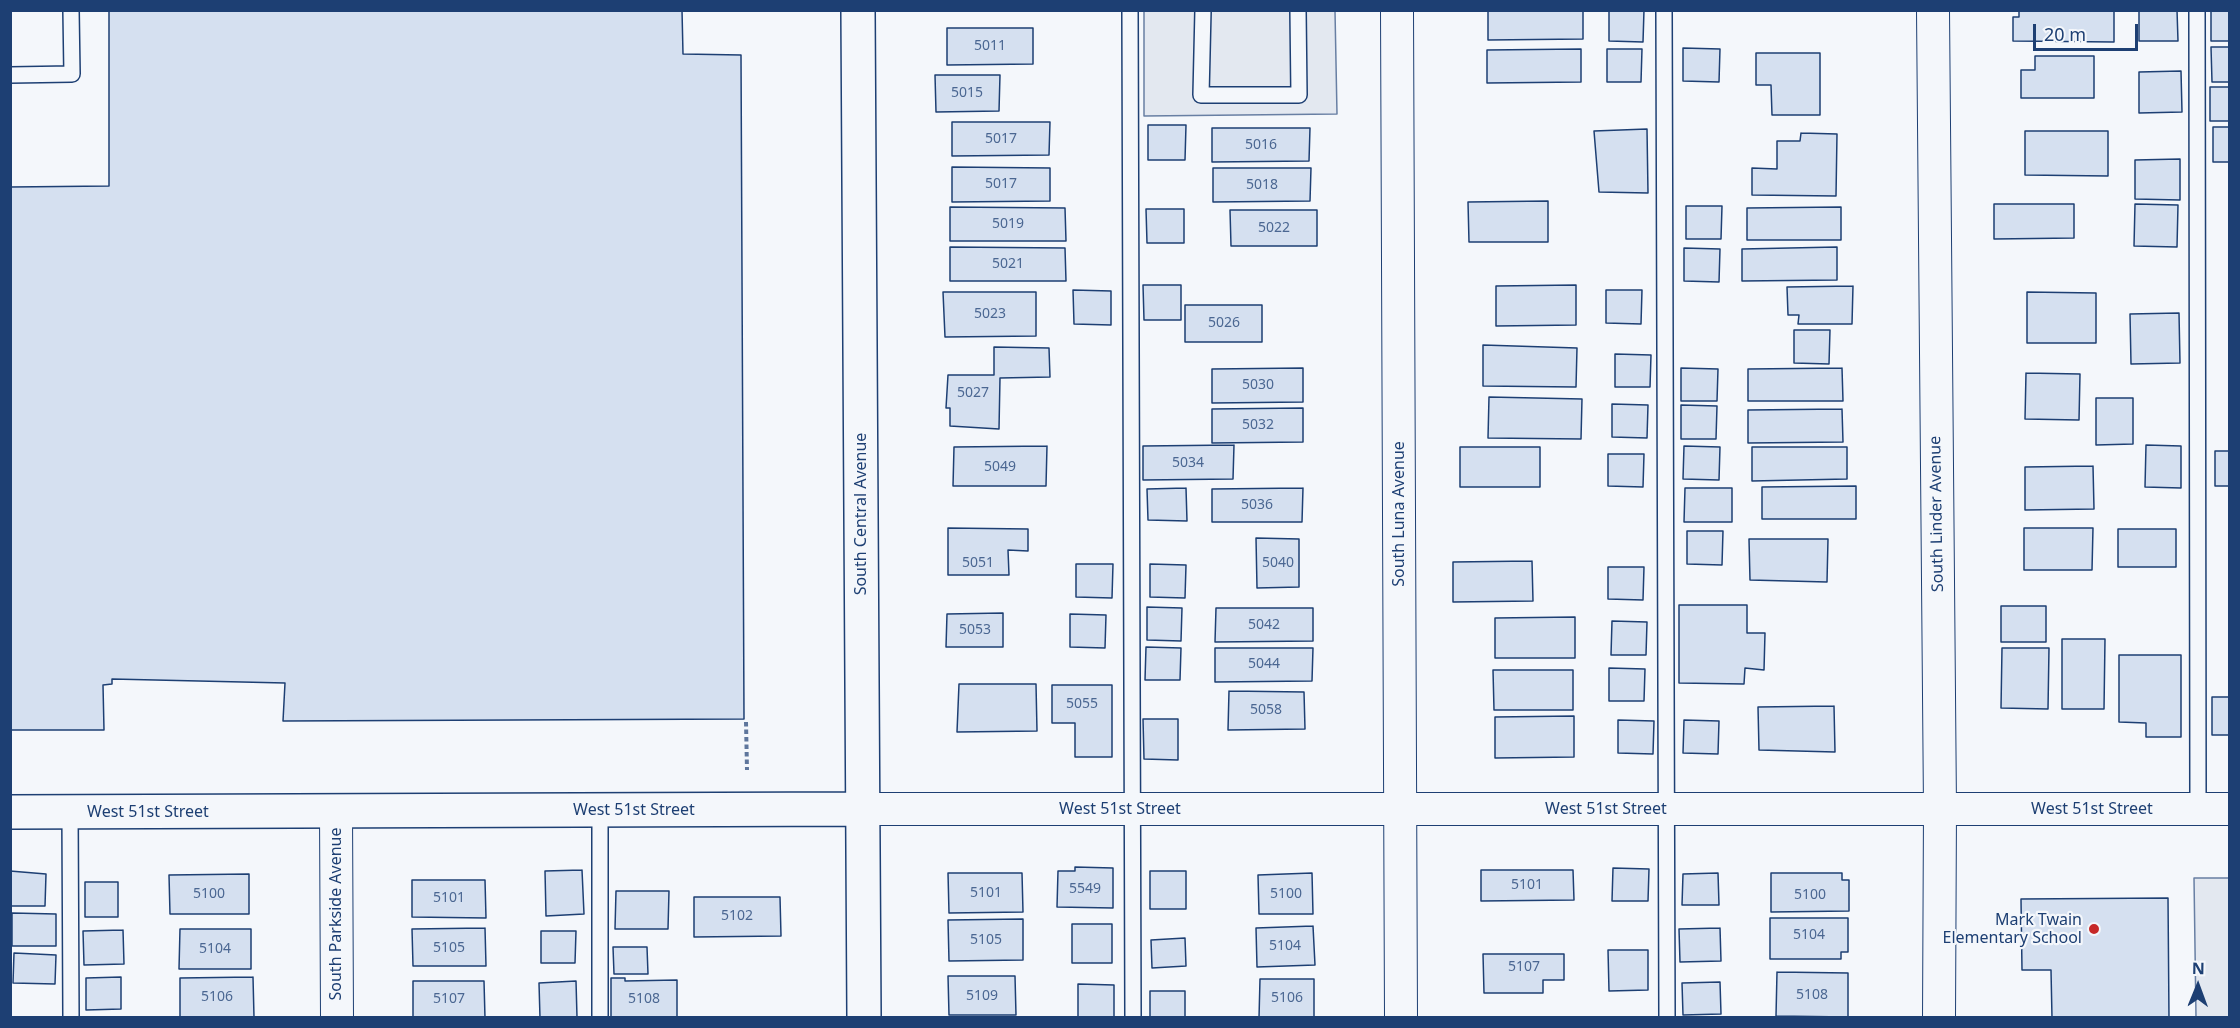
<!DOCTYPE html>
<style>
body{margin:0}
#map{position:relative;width:2240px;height:1028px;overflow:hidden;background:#f4f7fb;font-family:"Noto Sans",sans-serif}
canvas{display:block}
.frame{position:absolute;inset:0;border:12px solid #1d3f73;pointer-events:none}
.north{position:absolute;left:2168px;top:956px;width:60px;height:60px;-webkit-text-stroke:4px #f4f7fb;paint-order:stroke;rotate:1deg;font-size:16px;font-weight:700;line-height:24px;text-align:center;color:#1d3f73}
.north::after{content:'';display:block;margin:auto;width:21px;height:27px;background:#1d3f73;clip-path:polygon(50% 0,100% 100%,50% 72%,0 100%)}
.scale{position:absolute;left:2033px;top:24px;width:105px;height:27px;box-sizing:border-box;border:3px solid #1d3f73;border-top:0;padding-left:8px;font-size:18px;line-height:21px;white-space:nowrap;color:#1d3f73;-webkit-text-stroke:4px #f4f7fb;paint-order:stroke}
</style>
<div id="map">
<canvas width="2240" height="1028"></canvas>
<div class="frame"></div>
<div class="north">N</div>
<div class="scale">20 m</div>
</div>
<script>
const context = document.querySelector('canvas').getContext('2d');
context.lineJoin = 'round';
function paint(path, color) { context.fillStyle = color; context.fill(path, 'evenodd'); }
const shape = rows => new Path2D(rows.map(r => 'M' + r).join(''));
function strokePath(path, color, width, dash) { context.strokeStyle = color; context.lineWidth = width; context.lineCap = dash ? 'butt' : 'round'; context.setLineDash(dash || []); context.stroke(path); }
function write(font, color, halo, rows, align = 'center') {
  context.font = font + ' "Noto Sans",sans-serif'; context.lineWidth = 4.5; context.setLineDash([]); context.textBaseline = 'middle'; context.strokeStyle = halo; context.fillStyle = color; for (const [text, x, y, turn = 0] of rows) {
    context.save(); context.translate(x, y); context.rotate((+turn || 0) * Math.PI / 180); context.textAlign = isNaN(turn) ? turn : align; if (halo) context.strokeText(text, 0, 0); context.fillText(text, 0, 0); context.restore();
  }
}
const parking = shape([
 [1144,11,1335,11,1337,114,1144,116,1144,11],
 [2194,878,2229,878,2229,1017,2196,1017,2194,878]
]);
paint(parking, '#e3e8f0');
strokePath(parking, '#687fa3', 1.5);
const building = shape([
 [109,10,682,10,683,54,741,55,744,719,283,721,285,683,112,679,112,684,103,685,104,730,10,730,10,187,109,186,109,10],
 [1488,10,1583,10,1583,39,1488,40,1488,10],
 [1609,10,1644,10,1643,42,1609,41,1609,10],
 [2019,10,2114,10,2114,42,2013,41,2013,17,2019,17,2019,10],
 [2139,10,2177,10,2178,41,2139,41,2139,10],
 [2211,10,2230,10,2230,41,2211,41,2211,10],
 [947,28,1033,28,1033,64,947,65,947,28],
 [2211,47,2230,47,2230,82,2212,82,2211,47],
 [1683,48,1720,49,1719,82,1683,81,1683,48],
 [1581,49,1581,82,1487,83,1487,50,1581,49],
 [1607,49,1642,49,1641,82,1607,82,1607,49],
 [1756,53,1820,53,1820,115,1772,115,1771,85,1756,85,1756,53],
 [2035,56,2094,56,2094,98,2021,98,2021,70,2035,70,2035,56],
 [2181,71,2182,112,2139,113,2139,72,2181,71],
 [935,75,1000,75,999,111,936,112,935,75],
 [2210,87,2230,87,2230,121,2210,121,2210,87],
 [952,122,1050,122,1049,155,952,156,952,122],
 [1148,125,1186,125,1185,160,1148,160,1148,125],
 [2213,127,2230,127,2230,162,2213,162,2213,127],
 [1212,128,1310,128,1309,161,1212,162,1212,128],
 [1647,129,1648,193,1599,192,1594,131,1647,129],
 [2025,131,2108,131,2108,176,2025,175,2025,131],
 [1801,133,1837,134,1836,196,1752,195,1752,168,1777,169,1777,141,1800,141,1801,133],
 [2180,159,2180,200,2135,199,2135,160,2180,159],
 [952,167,1050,168,1050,201,952,202,952,167],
 [1213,168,1311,168,1310,201,1213,202,1213,168],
 [1548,201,1548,242,1469,242,1468,202,1548,201],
 [1994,204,2074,204,2074,238,1994,239,1994,204],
 [2135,204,2178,205,2177,247,2134,246,2135,204],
 [1686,206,1722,206,1721,239,1686,239,1686,206],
 [950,207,1065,208,1066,241,950,241,950,207],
 [1841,207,1841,240,1747,240,1747,208,1841,207],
 [1146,209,1184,209,1184,243,1147,243,1146,209],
 [1230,210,1317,210,1317,246,1231,246,1230,210],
 [950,247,1065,248,1066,281,950,281,950,247],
 [1837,247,1837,280,1742,281,1742,249,1837,247],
 [1684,248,1720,249,1719,282,1684,281,1684,248],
 [1143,285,1181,285,1181,320,1144,320,1143,285],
 [1576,285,1576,325,1496,326,1496,286,1576,285],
 [1853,286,1852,324,1798,324,1799,315,1788,315,1787,287,1853,286],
 [1073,290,1111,291,1111,325,1074,324,1073,290],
 [1606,290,1642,290,1641,324,1606,323,1606,290],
 [943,292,1036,292,1036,336,945,337,943,292],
 [2027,292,2096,293,2096,343,2027,343,2027,292],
 [1185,305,1262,305,1262,342,1185,342,1185,305],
 [2179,313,2180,363,2131,364,2130,314,2179,313],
 [1794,330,1830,330,1829,364,1794,363,1794,330],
 [1483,345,1577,348,1576,387,1483,386,1483,345],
 [994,347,1049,348,1050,377,1000,378,999,429,950,426,950,408,946,408,948,375,994,375,994,347],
 [1615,354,1651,355,1650,387,1615,387,1615,354],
 [1303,368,1303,402,1212,403,1212,369,1303,368],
 [1681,368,1718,369,1717,401,1681,401,1681,368],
 [1842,368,1843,401,1748,401,1748,369,1842,368],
 [2026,373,2080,374,2079,420,2025,419,2026,373],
 [1489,397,1582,399,1581,439,1488,438,1489,397],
 [2096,398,2133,398,2133,444,2096,445,2096,398],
 [1612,404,1648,405,1647,438,1612,437,1612,404],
 [1681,405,1717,406,1716,439,1681,439,1681,405],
 [1303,408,1303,442,1212,443,1212,409,1303,408],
 [1842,409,1843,442,1748,443,1748,410,1842,409],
 [1234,445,1233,479,1143,480,1143,446,1234,445],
 [2146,445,2181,446,2181,488,2145,487,2146,445],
 [1047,446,1046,486,953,486,954,447,1047,446],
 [1684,446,1720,447,1719,480,1683,479,1684,446],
 [1460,447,1540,447,1540,487,1460,487,1460,447],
 [1752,447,1847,447,1847,479,1752,481,1752,447],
 [2215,451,2230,451,2230,486,2215,486,2215,451],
 [1608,454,1644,454,1643,487,1608,486,1608,454],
 [2093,466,2094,509,2025,510,2025,467,2093,466],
 [1856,486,1856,519,1762,519,1762,487,1856,486],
 [1186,488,1187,521,1148,520,1147,489,1186,488],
 [1303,488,1302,522,1212,522,1212,489,1303,488],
 [1685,488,1732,488,1732,522,1684,522,1685,488],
 [948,528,1028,529,1028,551,1008,550,1009,575,948,575,948,528],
 [2024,528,2093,528,2092,570,2024,570,2024,528],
 [2118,529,2176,529,2176,567,2118,567,2118,529],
 [1687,531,1723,531,1722,565,1687,564,1687,531],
 [1256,538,1299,539,1299,587,1257,588,1256,538],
 [1749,539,1828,539,1827,582,1750,580,1749,539],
 [1532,561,1533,601,1453,602,1453,562,1532,561],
 [1076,564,1113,564,1112,598,1076,597,1076,564],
 [1150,564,1186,565,1185,598,1150,597,1150,564],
 [1608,567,1644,567,1643,600,1608,599,1608,567],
 [1679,605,1747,605,1747,633,1765,633,1764,670,1745,668,1744,684,1679,683,1679,605],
 [2001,606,2046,606,2046,642,2001,642,2001,606],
 [1147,607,1182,608,1181,641,1147,640,1147,607],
 [1216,608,1313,608,1313,641,1215,642,1216,608],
 [1003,613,1003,647,946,647,947,614,1003,613],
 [1070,614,1106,615,1105,648,1070,647,1070,614],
 [1575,617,1575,658,1495,658,1495,618,1575,617],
 [1612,621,1647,622,1646,655,1611,655,1612,621],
 [2062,639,2105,639,2104,709,2062,709,2062,639],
 [1146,647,1181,648,1180,680,1145,680,1146,647],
 [1215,648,1313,648,1312,681,1215,682,1215,648],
 [2002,648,2049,648,2048,709,2001,708,2002,648],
 [2119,655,2181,655,2181,737,2146,737,2146,723,2119,722,2119,655],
 [1609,668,1645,669,1644,701,1609,701,1609,668],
 [1493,670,1573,670,1573,710,1494,710,1493,670],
 [959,684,1036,684,1037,731,957,732,959,684],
 [1052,685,1112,685,1112,757,1075,757,1075,723,1052,723,1052,685],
 [1229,691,1304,692,1305,729,1228,730,1229,691],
 [2212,697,2230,697,2230,735,2212,735,2212,697],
 [1834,706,1835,752,1759,750,1758,707,1834,706],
 [1574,716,1574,757,1495,758,1495,717,1574,716],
 [1143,719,1178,719,1178,760,1144,759,1143,719],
 [1618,720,1654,721,1653,754,1618,753,1618,720],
 [1684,720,1719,721,1718,754,1683,753,1684,720],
 [1075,867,1113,868,1113,908,1057,907,1058,871,1075,871,1075,867],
 [1613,868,1649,869,1648,901,1612,901,1613,868],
 [582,870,584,914,546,916,545,871,582,870],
 [1481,870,1573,870,1574,900,1481,901,1481,870],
 [10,871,46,874,45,906,10,906,10,871],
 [1150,871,1186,871,1186,909,1150,909,1150,871],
 [948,873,1022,873,1023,912,949,913,948,873],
 [1312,873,1313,914,1259,914,1258,875,1312,873],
 [1718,873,1719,905,1682,905,1683,874,1718,873],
 [1771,873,1842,873,1842,880,1849,880,1849,911,1771,912,1771,873],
 [249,874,249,914,170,914,169,875,249,874],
 [412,880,485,880,486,918,412,917,412,880],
 [85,882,118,882,118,917,85,917,85,882],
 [616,891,669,891,668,929,615,929,616,891],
 [694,897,780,897,781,936,694,937,694,897],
 [2168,898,2169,1018,2052,1018,2051,970,2022,970,2021,899,2168,898],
 [12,913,56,914,56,946,12,946,12,913],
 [1770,918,1848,918,1848,952,1841,952,1841,959,1770,959,1770,918],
 [1023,919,1023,960,949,961,948,920,1023,919],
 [1072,924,1112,924,1112,963,1072,963,1072,924],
 [1313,926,1315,965,1257,967,1256,928,1313,926],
 [485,928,486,966,413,966,412,929,485,928],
 [1720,928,1721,961,1680,962,1679,929,1720,928],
 [180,929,251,929,251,969,179,969,180,929],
 [123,930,124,964,84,965,83,931,123,930],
 [541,931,576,931,575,963,541,963,541,931],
 [1185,938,1186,966,1152,968,1151,940,1185,938],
 [613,947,647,947,648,974,614,974,613,947],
 [1608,950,1648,950,1648,990,1609,991,1608,950],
 [14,953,56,955,55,984,13,983,14,953],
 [1483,954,1564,954,1564,980,1543,980,1543,993,1484,993,1483,954],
 [1777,972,1848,973,1848,1017,1776,1016,1777,972],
 [948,976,1015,976,1016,1015,949,1015,948,976],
 [121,977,121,1009,86,1010,86,978,121,977],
 [253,977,254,1017,180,1017,180,978,253,977],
 [611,978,625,978,625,981,677,980,677,1018,611,1018,611,978],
 [1260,979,1314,979,1314,1018,1259,1018,1260,979],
 [413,981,484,981,485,1018,413,1018,413,981],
 [576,981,577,1017,540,1018,539,983,576,981],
 [1720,982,1721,1014,1683,1015,1682,983,1720,982],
 [1078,984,1114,985,1114,1017,1078,1017,1078,984],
 [1150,991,1185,991,1185,1018,1150,1018,1150,991]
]);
paint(building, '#d5e0f0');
strokePath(building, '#1d3f73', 1.5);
const lane = shape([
 [1130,10,1133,1018],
 [1203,10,1201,95,1299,95,1298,10],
 [1664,10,1667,1018],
 [2197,10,2198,809],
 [10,75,72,74,71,10],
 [600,810,600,1018],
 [70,812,71,1018]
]);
const street = shape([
 [1397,10,1401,1018],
 [1933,10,1940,809,1939,1018],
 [862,809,2230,809],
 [336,811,337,1018]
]);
const secondary = shape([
 [858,10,864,1018],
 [10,812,862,809]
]);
strokePath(lane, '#1d3f73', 18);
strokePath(street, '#1d3f73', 34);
strokePath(secondary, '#1d3f73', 36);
strokePath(shape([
 [746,722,747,770]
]), '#5e769c', 4, [4.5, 3]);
strokePath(lane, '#f4f7fb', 15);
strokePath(street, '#f4f7fb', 32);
strokePath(secondary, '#f4f7fb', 33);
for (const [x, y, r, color] of [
 [2094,929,6,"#c62828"]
]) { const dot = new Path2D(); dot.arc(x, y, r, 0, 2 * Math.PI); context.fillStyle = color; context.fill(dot); strokePath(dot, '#f4f7fb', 2); }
write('14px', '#4b6792', null, [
 ["5011",990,46],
 ["5015",967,93],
 ["5017",1001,139],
 ["5016",1261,145],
 ["5017",1001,184],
 ["5018",1262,185],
 ["5019",1008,224],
 ["5022",1274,228],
 ["5021",1008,264],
 ["5023",990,314],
 ["5026",1224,323],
 ["5030",1258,385],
 ["5027",973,393],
 ["5032",1258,425],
 ["5034",1188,463],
 ["5049",1000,467],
 ["5036",1257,505],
 ["5051",978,563],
 ["5040",1278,563],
 ["5042",1264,625],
 ["5053",975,630],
 ["5044",1264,664],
 ["5055",1082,704],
 ["5058",1266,710],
 ["5101",1527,885],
 ["5549",1085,889],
 ["5101",986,893],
 ["5100",209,894],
 ["5100",1286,894],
 ["5100",1810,895],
 ["5101",449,898],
 ["5102",737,916],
 ["5104",1809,935],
 ["5105",986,940],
 ["5104",1285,946],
 ["5105",449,948],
 ["5104",215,949],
 ["5107",1524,967],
 ["5108",1812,995],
 ["5109",982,996],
 ["5106",217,997],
 ["5106",1287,998],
 ["5107",449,999],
 ["5108",644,999]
]);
write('16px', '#1d3f73', '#f4f7fb', [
 ["South Central Avenue",861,514,-90],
 ["South Luna Avenue",1399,514,-90],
 ["South Linder Avenue",1937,514,-91],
 ["West 51st Street",1120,809],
 ["West 51st Street",1606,809],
 ["West 51st Street",2092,809],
 ["West 51st Street",634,810],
 ["West 51st Street",148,812],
 ["South Parkside Avenue",336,914,-90]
]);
write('16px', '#1d3f73', '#f4f7fb', [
 ["Mark Twain",2082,920],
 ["Elementary School",2082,938]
], 'right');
</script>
